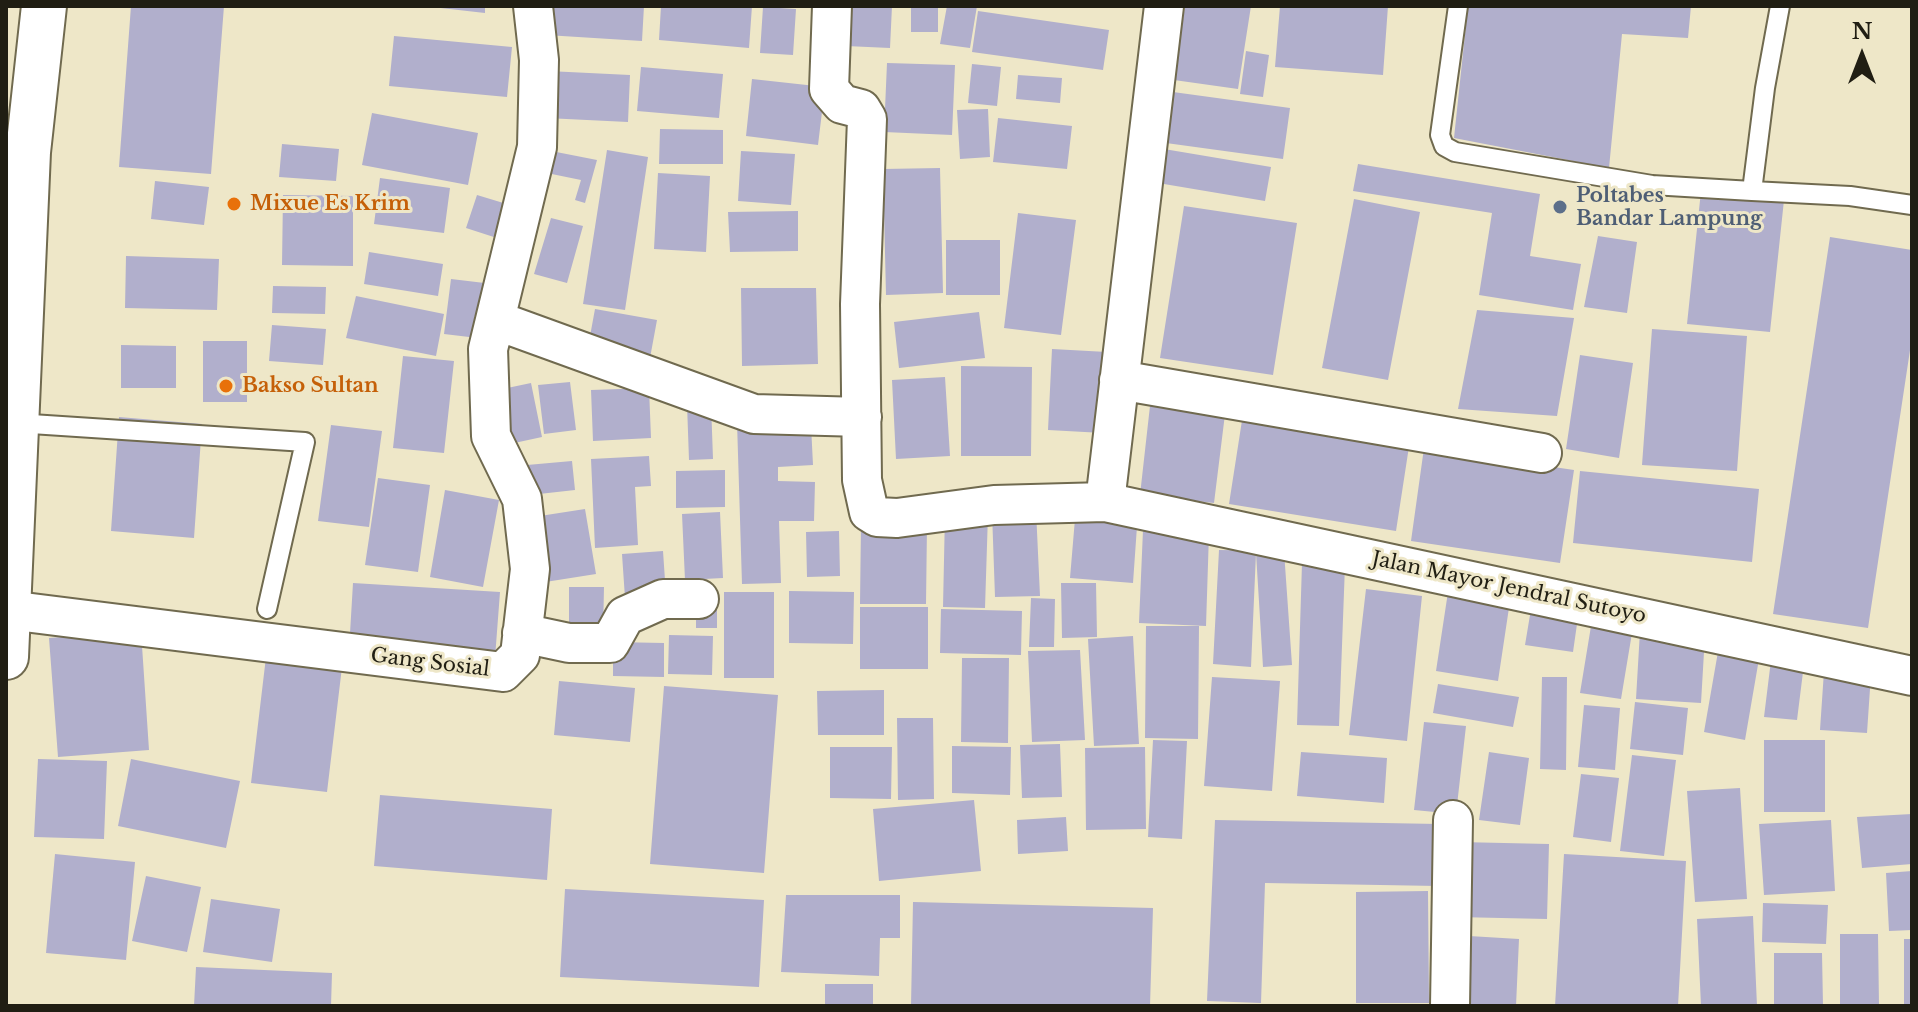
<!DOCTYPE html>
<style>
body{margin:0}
#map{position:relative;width:1918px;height:1012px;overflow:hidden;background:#eee7c8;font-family:"Libre Baskerville",serif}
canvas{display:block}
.frame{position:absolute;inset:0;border:8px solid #201e13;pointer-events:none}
.north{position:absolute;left:1822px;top:16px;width:80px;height:80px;-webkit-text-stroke:6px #eee7c8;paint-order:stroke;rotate:0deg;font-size:22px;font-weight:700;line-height:32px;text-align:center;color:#201e13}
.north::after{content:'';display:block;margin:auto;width:28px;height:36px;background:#201e13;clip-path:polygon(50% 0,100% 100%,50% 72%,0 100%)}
</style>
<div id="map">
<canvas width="1918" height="1012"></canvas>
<div class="frame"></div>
<div class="north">N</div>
</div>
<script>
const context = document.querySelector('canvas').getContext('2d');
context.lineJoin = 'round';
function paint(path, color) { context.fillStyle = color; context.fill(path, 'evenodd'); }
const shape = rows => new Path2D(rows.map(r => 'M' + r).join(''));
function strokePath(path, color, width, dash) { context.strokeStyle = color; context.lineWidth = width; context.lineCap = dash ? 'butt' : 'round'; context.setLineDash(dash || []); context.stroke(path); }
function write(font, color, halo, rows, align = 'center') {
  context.font = font + ' "Libre Baskerville",serif'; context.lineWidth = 6; context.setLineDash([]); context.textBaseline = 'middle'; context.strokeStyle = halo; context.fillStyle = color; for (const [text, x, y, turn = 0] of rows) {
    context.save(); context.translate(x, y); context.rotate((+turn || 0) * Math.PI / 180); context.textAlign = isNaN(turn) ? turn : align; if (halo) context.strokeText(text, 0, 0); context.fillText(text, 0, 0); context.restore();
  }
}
paint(shape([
 [131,6,224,6,211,174,119,167],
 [423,6,485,6,485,13],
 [547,6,644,6,642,41,546,35],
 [661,6,752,6,749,48,659,40],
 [848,6,892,6,890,48,846,46],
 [911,6,938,6,938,32,911,32],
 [947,6,977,6,970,48,940,44],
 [1185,6,1251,6,1238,89,1174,80],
 [1280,6,1388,6,1383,75,1275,67],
 [1468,6,1691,6,1688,38,1622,34,1609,168,1454,138],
 [763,7,796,9,793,55,760,53],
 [978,11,1109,30,1103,70,972,52],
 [394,36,512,47,507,97,389,86],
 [1246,51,1269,55,1263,97,1240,94],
 [887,63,955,65,952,135,884,132],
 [972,64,1001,67,997,106,968,103],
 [641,67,723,74,719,118,637,111],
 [548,71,630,75,628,122,546,118],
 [1018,75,1062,78,1060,103,1016,99],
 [752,79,825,87,818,145,746,136],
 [1173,92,1290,108,1283,159,1166,143],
 [988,109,990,157,960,159,957,110],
 [372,113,478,133,468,185,362,165],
 [998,118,1072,126,1067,169,993,162],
 [660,129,723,130,723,164,659,164],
 [282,144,339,149,336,181,279,177],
 [541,149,597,160,585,203,575,200,581,180,537,171],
 [1164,149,1271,167,1265,201,1158,183],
 [607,150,648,157,625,310,583,304],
 [741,151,795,154,791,205,738,201],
 [1358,164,1540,194,1530,256,1581,264,1573,310,1479,295,1492,213,1353,191],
 [940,168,943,293,886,295,883,169],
 [658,173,710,176,706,252,654,249],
 [380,178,450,188,444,233,374,224],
 [155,181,209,187,204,225,151,219],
 [1701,191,1784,200,1770,332,1687,324],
 [283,195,353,196,353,266,282,265],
 [477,195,510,205,500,239,466,228],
 [1354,199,1420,212,1388,380,1322,368],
 [1184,206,1297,223,1273,375,1160,358],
 [798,211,798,251,730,252,728,212],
 [1018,213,1076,220,1061,335,1004,328],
 [551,218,583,226,567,283,534,274],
 [1598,236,1637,242,1627,313,1584,307],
 [1830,237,1912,250,1912,337,1868,628,1773,614],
 [946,240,1000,240,1000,295,946,295],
 [369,252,443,264,438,296,364,284],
 [126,256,219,259,217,310,125,308],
 [451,279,493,284,486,339,444,334],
 [273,286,326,287,325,314,272,313],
 [741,288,816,288,818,364,742,366],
 [356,296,444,314,436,356,346,338],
 [595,309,657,320,650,358,588,347],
 [1477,310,1574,318,1557,416,1458,409],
 [979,312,985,358,899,368,894,322],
 [272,325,326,329,323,365,269,361],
 [1652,329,1747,336,1737,471,1642,465],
 [203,341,247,341,247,402,203,402],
 [121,345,176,346,176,388,121,388],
 [1052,349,1107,352,1103,433,1048,430],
 [1580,355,1633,363,1619,458,1566,449],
 [403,356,454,361,444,453,393,448],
 [961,366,1032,367,1031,456,961,456],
 [945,377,950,456,896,459,892,380],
 [570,382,576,430,544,434,538,385],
 [531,383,542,437,505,445,493,391],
 [649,388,651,438,593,441,591,390],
 [1151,397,1226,406,1214,503,1140,495],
 [711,403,713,459,689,460,687,404],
 [1243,414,1410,440,1396,531,1229,504],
 [119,417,202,424,194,538,111,531],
 [737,422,811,425,813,465,778,467,778,481,815,482,814,521,779,521,781,583,742,584],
 [331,425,382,431,369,527,318,521],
 [1424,448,1574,470,1560,563,1411,541],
 [649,456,651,486,635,487,638,545,595,548,591,459],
 [572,461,575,490,530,495,527,465],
 [725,470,725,507,676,508,676,471],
 [1580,471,1759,489,1752,562,1573,543],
 [378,478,430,485,418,572,365,565],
 [445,490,499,500,483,587,430,577],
 [1076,507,1138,512,1133,583,1070,578],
 [585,509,596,574,539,583,527,518],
 [1036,510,1040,596,995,597,992,512],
 [720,512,723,578,685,580,682,514],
 [945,513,988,514,985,608,943,607],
 [861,524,927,525,926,604,860,604],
 [1143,530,1209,533,1206,626,1139,623],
 [839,531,840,576,807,577,806,532],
 [1219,550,1284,551,1292,665,1263,667,1256,553,1251,667,1213,664],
 [663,551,666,595,625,598,622,554],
 [1302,563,1345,565,1339,726,1297,725],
 [353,583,500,592,495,658,349,650],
 [1061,583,1096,583,1097,637,1062,638],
 [569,587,604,587,603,634,569,633],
 [1366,589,1422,596,1407,741,1349,735],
 [789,591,854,592,853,644,789,643],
 [724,592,774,592,774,678,724,678],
 [1448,592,1510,601,1498,681,1436,671],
 [1031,598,1055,599,1054,647,1029,647],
 [1532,603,1579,610,1573,652,1525,645],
 [860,607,928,607,928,669,860,669],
 [696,608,717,608,717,628,696,628],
 [941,609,1022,611,1021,655,940,653],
 [1593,614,1634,621,1621,699,1580,693],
 [1146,626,1199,626,1198,739,1145,738],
 [141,631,149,750,58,757,49,638],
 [1640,631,1705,635,1701,703,1636,699],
 [669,635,713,636,712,675,668,674],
 [1133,636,1139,744,1094,746,1088,639],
 [613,642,664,643,664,677,613,676],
 [1719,646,1760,653,1745,740,1704,732],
 [1080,650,1085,740,1032,742,1028,651],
 [1772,652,1805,656,1797,720,1764,717],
 [266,657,342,667,327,792,251,783],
 [962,658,1009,658,1008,743,961,742],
 [1824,671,1871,674,1867,733,1820,730],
 [1212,677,1280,681,1272,791,1204,786],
 [1542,677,1567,677,1566,770,1540,769],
 [559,681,635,688,630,742,554,735],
 [1438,684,1519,697,1513,727,1433,713],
 [664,686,778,695,764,873,650,864],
 [884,690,884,735,818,735,817,691],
 [1635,702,1688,708,1683,755,1630,749],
 [1584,705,1620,708,1615,770,1578,767],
 [897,718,933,718,934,799,898,800],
 [1424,722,1466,726,1456,814,1414,810],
 [1153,740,1187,741,1182,839,1148,837],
 [1764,740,1825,740,1825,812,1764,812],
 [1060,744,1062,797,1022,798,1020,745],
 [952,746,1011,747,1010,795,952,793],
 [830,747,892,747,891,799,830,798],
 [1145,747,1146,829,1086,830,1085,748],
 [1301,752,1387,758,1384,803,1297,796],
 [1489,752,1529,758,1520,825,1479,820],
 [1632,755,1676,760,1664,856,1620,851],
 [38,759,107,761,104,839,34,837],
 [131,759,240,781,226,848,118,826],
 [1581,774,1619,778,1611,842,1573,837],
 [1740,788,1747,899,1695,902,1687,791],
 [380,795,552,809,547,880,374,866],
 [974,800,981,871,879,881,873,809],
 [1912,814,1912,864,1862,868,1857,817],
 [1066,817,1068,851,1018,854,1017,820],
 [1215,820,1439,824,1438,886,1265,883,1261,1003,1207,1001],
 [1831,820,1835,891,1764,895,1759,824],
 [1459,842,1549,844,1547,919,1456,917],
 [55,854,135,862,126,960,46,953],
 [1564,854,1686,861,1678,1006,1555,1006],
 [1912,871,1912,930,1889,931,1886,873],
 [146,876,201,887,187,952,132,941],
 [565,889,764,900,759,987,560,977],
 [1428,891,1429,1003,1356,1003,1356,892],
 [786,895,900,895,900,938,880,938,879,976,781,972],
 [211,899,280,909,272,962,203,952],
 [913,902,1153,908,1150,1006,911,1006],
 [1763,903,1828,905,1826,944,1762,942],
 [1753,916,1757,1006,1701,1006,1697,919],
 [1840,934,1878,934,1879,1006,1840,1006],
 [1469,936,1519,939,1516,1006,1466,1006],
 [1904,939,1912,939,1912,1006,1904,1006],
 [1774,953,1822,953,1823,1006,1774,1006],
 [196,967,332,973,331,1006,194,1006],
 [825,984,873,984,873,1006,825,1006]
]), '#b1afcc');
const service = shape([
 [1458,6,1440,135,1444,146,1455,152,1652,185,1752,191],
 [1780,6,1765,88,1752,191,1850,196,1912,205],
 [16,423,305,442,267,609]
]);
const minor = shape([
 [832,6,829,89,842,104,861,109,867,119,860,304,862,480,869,512,877,517,897,518,994,505,1105,502,1912,676],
 [495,320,754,414,862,417],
 [1119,380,1542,453],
 [1105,502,1164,6],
 [8,610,503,672,520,655,530,569,522,499,491,436,488,349,537,147,539,60,533,6],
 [522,633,569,643,610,643,625,616,663,599,699,599],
 [1450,1006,1453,820]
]);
const trunk = shape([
 [6,657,28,152,44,6]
]);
strokePath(service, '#706a4f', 22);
strokePath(minor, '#706a4f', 42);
strokePath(trunk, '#706a4f', 48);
strokePath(service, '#fff', 18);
strokePath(minor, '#fff', 38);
strokePath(trunk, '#fff', 44);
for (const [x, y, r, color] of [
 [234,204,8,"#e8710a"],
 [1560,207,8,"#5c6f8a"],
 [226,386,8,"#e8710a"]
]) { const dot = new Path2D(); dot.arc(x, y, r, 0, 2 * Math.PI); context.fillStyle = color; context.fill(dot); strokePath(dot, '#eee7c8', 3); }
write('bold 20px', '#4e5e75', '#eee7c8', [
 ["Poltabes",1576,196],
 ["Bandar Lampung",1576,219]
], 'left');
write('bold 20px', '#c56008', '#eee7c8', [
 ["Mixue Es Krim",250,204],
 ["Bakso Sultan",242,386]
], 'left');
write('20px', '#201e13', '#eee7c8', [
 ["Jalan Mayor Jendral Sutoyo",1509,588,12],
 ["Gang Sosial",430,663,7]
]);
</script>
